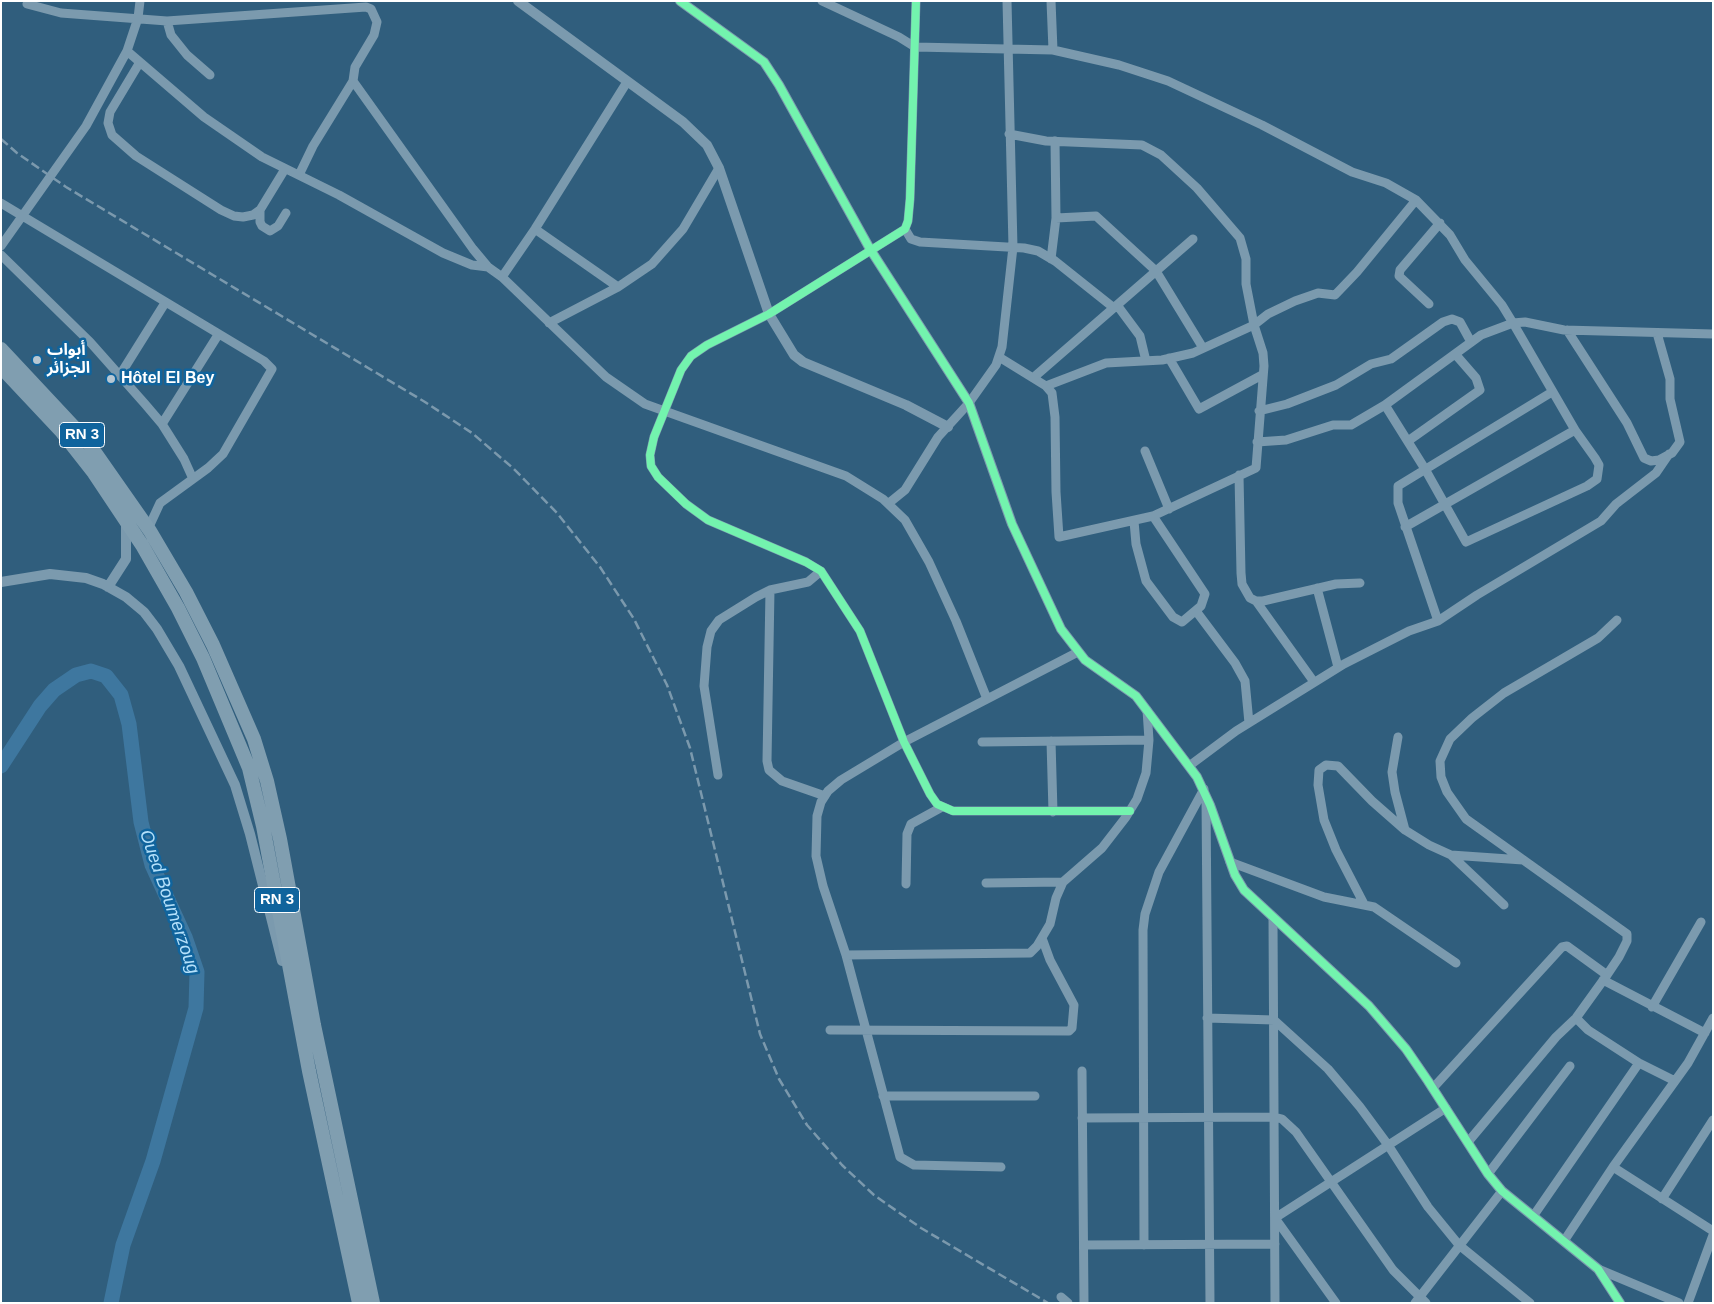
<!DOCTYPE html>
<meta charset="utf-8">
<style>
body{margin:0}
#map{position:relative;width:1714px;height:1304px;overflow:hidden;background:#305e7d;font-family:Arial,sans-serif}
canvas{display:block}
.frame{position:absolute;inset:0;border:2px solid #fff;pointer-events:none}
</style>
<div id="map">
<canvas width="1714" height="1304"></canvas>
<div class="frame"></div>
</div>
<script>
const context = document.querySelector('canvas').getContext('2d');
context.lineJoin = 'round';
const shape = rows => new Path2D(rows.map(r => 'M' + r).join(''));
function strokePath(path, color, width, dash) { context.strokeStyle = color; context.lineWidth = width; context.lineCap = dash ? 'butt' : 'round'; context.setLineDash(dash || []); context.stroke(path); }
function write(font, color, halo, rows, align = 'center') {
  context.font = font + ' Arial,"Noto Sans Arabic",sans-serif'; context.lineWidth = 5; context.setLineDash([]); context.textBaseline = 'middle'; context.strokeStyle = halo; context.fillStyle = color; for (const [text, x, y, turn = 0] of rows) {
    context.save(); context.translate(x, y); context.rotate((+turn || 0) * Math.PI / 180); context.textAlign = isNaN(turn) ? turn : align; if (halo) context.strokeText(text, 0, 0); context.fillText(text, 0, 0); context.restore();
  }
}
strokePath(shape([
 [1,766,40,706,54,690,76,675,91,671,106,676,121,695,129,724,141,822,152,865,185,937,197,972,196,1008,153,1161,123,1245,111,1303]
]), '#3e779f', 15);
strokePath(shape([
 [822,1,899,37,915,47,1053,50,1119,65,1168,81,1262,125,1352,172,1386,183,1416,200,1450,235,1465,260,1502,305,1513,323,1525,322,1564,330,1713,334],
 [916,1,910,199,908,221,905,229,769,314,707,345,691,356,681,370,654,437,650,455,651,466,658,477,686,504,708,520,806,562,821,571,860,631,904,742,930,794,937,804,953,811,1130,811],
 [1051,1,1053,50],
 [27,4,61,13,167,21,366,7,371,9,377,22,374,35,355,67,353,81,473,249,488,267,502,277,535,229,627,82],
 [167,21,171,35,187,55,210,75],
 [127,51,204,117,262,157,339,195,443,253,472,265,488,267],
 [140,62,110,112,108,123,112,135,136,156,221,210,234,216,243,217,253,215,260,210,285,169],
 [1009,134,1046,141,1142,145,1161,155,1197,188,1240,238,1246,259,1246,284,1254,325,1268,314,1295,301,1318,293,1335,295,1357,272,1416,200],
 [299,175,313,146,353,81],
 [1,203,264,361,272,369,223,454,208,468,160,503,148,529],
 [260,210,260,222,262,226,270,231,278,226,286,213],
 [1056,218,1096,216,1156,271,1203,348],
 [535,229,618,287,652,264,683,229,719,168],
 [905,229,911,239,920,242,1024,248,1038,251,1055,261,1114,308],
 [1,246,86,126,127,51,138,18,140,1],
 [1,255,90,342,145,404,162,424,184,459,193,479],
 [1051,259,1056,218,1055,141],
 [502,277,606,377,645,404,846,476,883,499,905,520,929,562,956,621,987,699],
 [1429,304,1399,276,1400,270,1440,223],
 [1117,305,1140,336,1146,361],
 [549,323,618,287],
 [1567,330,1627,423,1644,458,1651,461,1659,460,1672,453,1680,442,1670,399,1670,379,1657,333],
 [999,357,1046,386,1052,393,1055,417,1056,492,1059,537,1153,516,1256,468,1264,366,1263,353,1254,325,1193,353,1162,360,1106,363,1046,386],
 [1169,358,1199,409,1262,375],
 [120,375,165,303],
 [1033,378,1193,239],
 [1259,411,1287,404,1336,385,1371,364,1391,359,1443,322,1452,319,1460,322,1471,342],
 [162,424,218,335],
 [1408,441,1480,390,1476,378,1456,355],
 [1257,442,1286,440,1333,425,1351,425,1385,405,1481,335,1513,323,1575,430,1595,458,1599,465,1597,479,1587,486,1466,542,1425,469,1385,405],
 [1145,451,1169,509],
 [1239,475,1241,573,1242,584,1250,598,1256,601,1263,601,1336,584,1360,583],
 [889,503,905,490,938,437,969,403,996,365,1002,347,1013,247,1007,1],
 [1134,521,1136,544,1146,581,1173,617,1182,622,1201,606,1205,594,1153,516],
 [1405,527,1575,430],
 [1317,588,1338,667],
 [770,590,767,761,769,770,782,781,825,796],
 [1256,601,1314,682],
 [1196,611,1235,663,1245,681,1249,723],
 [1438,621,1398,503,1398,486,1552,392],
 [1398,737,1392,772,1395,792,1405,830],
 [1051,741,1053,812],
 [982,742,1149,740],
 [1189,766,1236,731,1344,664,1409,631,1438,621,1477,595,1601,521,1616,504,1656,473,1669,454],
 [718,775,704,686,707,647,711,631,719,620,756,597,770,590,808,582,821,571],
 [1206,798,1210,1303],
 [1451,855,1504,905],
 [1230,862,1324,897,1374,907,1456,963],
 [986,883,1063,882],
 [906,884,907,834,911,824,942,807],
 [1364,904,1336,850,1324,820,1318,785,1319,770,1326,765,1338,766,1372,801,1405,830,1429,845,1451,855,1523,860],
 [1273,919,1275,1303],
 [846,955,1030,953,1037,946,1050,924,1056,898,1063,882,1102,848,1126,817,1137,799,1146,773,1149,740,1147,710],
 [1607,975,1619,957,1627,941,1627,934,1466,819,1447,792,1441,777,1440,761,1450,739,1472,718,1504,693,1598,638,1617,620],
 [1603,980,1705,1033],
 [1652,1007,1701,922],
 [1207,1018,1274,1020,1328,1069,1360,1107,1388,1145,1428,1207,1459,1245,1530,1303],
 [1576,1018,1588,1030,1639,1063,1675,1081],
 [830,1030,1069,1031,1072,1028,1074,1005,1050,960,1042,938],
 [1082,1071,1084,1303],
 [1433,1088,1562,947,1567,946,1607,975,1576,1018,1556,1037,1468,1142],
 [883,1096,1035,1096],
 [1082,1118,1274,1117,1282,1119,1296,1132,1393,1270,1426,1303],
 [1001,1167,914,1165,900,1157,846,955,823,886,816,856,817,816,821,802,828,791,841,780,904,742,1078,652],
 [1613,1167,1713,1231],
 [1488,1174,1570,1066],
 [1662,1199,1713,1120],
 [1534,1215,1639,1063],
 [1564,1241,1613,1167,1688,1063,1713,1018],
 [1084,1245,1275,1244],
 [1144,1245,1143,930,1145,914,1159,872,1204,789],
 [1598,1269,1679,1303],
 [1061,1297,1068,1303],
 [1336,1303,1275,1218,1446,1108],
 [1415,1303,1502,1191],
 [1688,1303,1713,1235]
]), '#7b9aae', 9);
strokePath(shape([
 [518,1,683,122,707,145,719,168,769,314,794,355,803,362,906,405,948,427],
 [680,1,764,62,779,85,870,249,969,403,1012,524,1061,629,1085,660,1136,696,1197,777,1210,805,1235,875,1244,890,1369,1006,1406,1049,1428,1081,1488,1174,1502,1191,1598,1269,1620,1303],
 [1,582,50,574,86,578,103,584,126,597,144,612,157,629,179,666,235,785,250,834,282,961],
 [108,587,126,559,126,522]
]), '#7b9aae', 10);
strokePath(shape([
 [1,349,87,441,150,531,186,592,213,645,254,739,267,781,280,839,314,1025,373,1303],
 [1,367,61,431,94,473,142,545,178,608,203,658,249,768,263,826,309,1071,359,1303]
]), '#809eb0', 14);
strokePath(shape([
 [1,139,17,153,66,187,425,402,472,433,514,469,557,513,600,567,634,619,667,685,690,748,760,1034,779,1079,807,1125,842,1165,874,1195,921,1228,1048,1303]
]), '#7b99ad', 2.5, [9, 4]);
strokePath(shape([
 [680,1,764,62,779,85,870,249,969,403,1012,524,1061,629,1085,660,1136,696,1197,777,1210,805,1235,875,1244,890,1369,1006,1406,1049,1428,1081,1488,1174,1502,1191,1598,1269,1620,1303],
 [916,1,910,199,908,221,905,229,769,314,707,345,691,356,681,370,654,437,650,455,651,466,658,477,686,504,708,520,806,562,821,571,860,631,904,742,930,794,937,804,953,811,1130,811]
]), '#73f3ae', 8);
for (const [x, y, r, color] of [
 [37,360,5,"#b7c7d2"],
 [111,379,5,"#b7c7d2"]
]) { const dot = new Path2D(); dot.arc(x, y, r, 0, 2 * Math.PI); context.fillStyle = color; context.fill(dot); strokePath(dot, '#10649d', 2); }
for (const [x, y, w] of [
 [82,435,45],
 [277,900,45]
]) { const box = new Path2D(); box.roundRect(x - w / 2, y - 12.5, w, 25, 4); context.fillStyle = '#10649d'; context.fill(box); strokePath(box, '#fff', 1); }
write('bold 15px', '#fff', null, [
 ["RN 3",82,435],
 ["RN 3",277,900]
]);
write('bold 16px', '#fff', '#10649d', [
 ["أبواب",47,351],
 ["الجزائر",47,369],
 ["Hôtel El Bey",121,379]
], 'left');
write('italic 18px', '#b5e1fb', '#10649d', [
 ["Oued Boumerzoug",169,902,71]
]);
</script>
